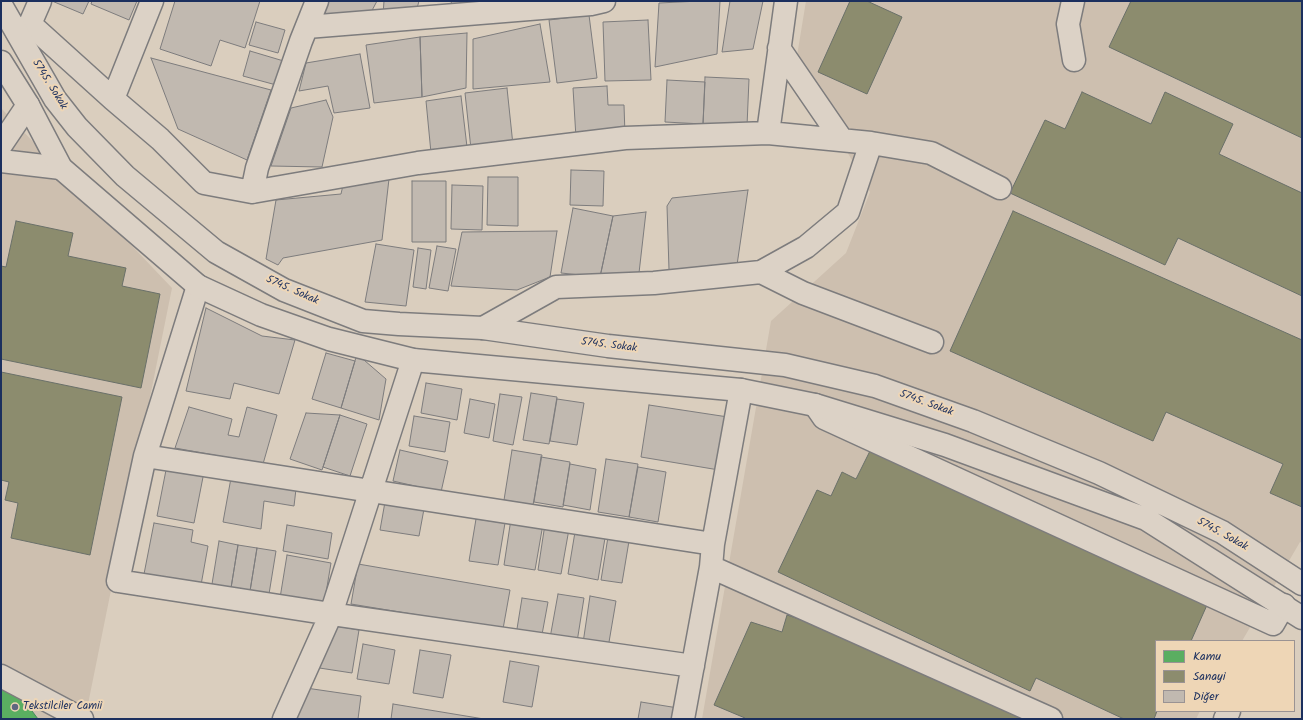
<!DOCTYPE html>
<meta charset="utf-8">
<style>
body{margin:0}
#map{position:relative;width:1303px;height:720px;overflow:hidden;background:#dacebe;font-family:Kalam,sans-serif}
canvas{display:block}
.frame{position:absolute;inset:0;border:2px solid #1b2f5e;pointer-events:none}
.legend{position:absolute;left:1155px;top:640px;width:140px;height:72px;box-sizing:border-box;background:#eed6b6;border:1px solid #9a9393;margin:0;padding:5px 7px;list-style:none;font-size:12px;color:#1b2f5e}
.legend li{display:flex;align-items:center;gap:8px;height:20px}
.legend b{width:20px;border:1px solid #9a9393}
</style>
<div id="map">
<canvas width="1303" height="720"></canvas>
<div class="frame"></div>
<ul class="legend">
<li><b style="height:11px;background:#5aae61"></b>Kamu</li>
<li><b style="height:11px;background:#8c8c6e"></b>Sanayi</li>
<li><b style="height:11px;background:#c1b9b0"></b>Diğer</li>
</ul>
</div>
<script>
const context = document.querySelector('canvas').getContext('2d');
context.lineJoin = 'round';
function paint(path, color) { context.fillStyle = color; context.fill(path, 'evenodd'); }
const shape = rows => new Path2D(rows.map(r => 'M' + r).join(''));
function strokePath(path, color, width, dash) { context.strokeStyle = color; context.lineWidth = width; context.lineCap = dash ? 'butt' : 'round'; context.setLineDash(dash || []); context.stroke(path); }
function write(font, color, halo, rows, align = 'center') {
  context.font = font + ' Kalam,sans-serif'; context.lineWidth = 4; context.setLineDash([]); context.textBaseline = 'middle'; context.strokeStyle = halo; context.fillStyle = color; for (const [text, x, y, turn = 0] of rows) {
    context.save(); context.translate(x, y); context.rotate((+turn || 0) * Math.PI / 180); context.textAlign = isNaN(turn) ? turn : align; if (halo) context.strokeText(text, 0, 0); context.fillText(text, 0, 0); context.restore();
  }
}
paint(shape([
 [806,1,1302,1,1302,543,1300,542,1242,641,1156,641,1156,711,1200,711,1196,719,702,719,771,321,846,253,870,192,796,62],
 [1,108,172,288,85,719,1,719]
]), '#cdbfaf');
const public = shape([
 [1,686,20,695,38,719,1,719,1,686]
]);
paint(public, '#5aae61');
strokePath(public, '#478860', 1);
const industry = shape([
 [850,1,867,1,902,17,867,94,818,72,850,1],
 [1131,1,1299,1,1302,2,1302,138,1109,47,1131,1],
 [1082,92,1151,124,1165,92,1233,124,1219,154,1302,193,1302,296,1178,238,1165,265,1010,193,1045,120,1065,129,1082,92],
 [1013,211,1302,340,1302,507,1270,493,1283,464,1166,412,1153,441,950,351,1013,211],
 [16,221,73,233,68,256,126,268,122,286,160,294,141,388,1,359,1,266,6,267,16,221],
 [1,372,122,397,90,555,11,538,18,503,5,500,9,482,1,480,1,372],
 [872,447,1207,605,1191,641,1156,641,1156,711,1157,711,1154,719,1124,719,1036,678,1030,691,778,572,817,490,831,496,842,472,856,479,872,447],
 [805,611,1038,719,745,719,745,718,714,705,751,622,782,632,787,615,799,619,805,611]
]);
paint(industry, '#8c8c6e');
strokePath(industry, '#6a7069', 1);
const building = shape([
 [52,1,89,1,83,14,52,1],
 [92,1,137,1,129,20,91,4,92,1],
 [175,1,260,1,245,48,220,40,211,66,160,49,175,1],
 [327,1,377,1,368,18,320,20,327,1],
 [384,1,419,1,416,12,383,15,384,1],
 [451,1,501,1,452,6,451,1],
 [700,1,720,1,717,54,655,67,659,3,700,1],
 [730,1,763,1,753,49,722,52,730,1],
 [589,15,597,78,557,83,549,20,589,15],
 [648,20,651,80,605,81,603,22,648,20],
 [256,22,285,30,278,53,249,45,256,22],
 [540,24,550,82,473,89,473,39,540,24],
 [467,33,466,88,422,97,420,37,467,33],
 [420,37,422,97,374,103,366,45,420,37],
 [250,51,287,62,280,86,243,76,250,51],
 [360,54,370,108,334,113,328,86,299,91,306,63,360,54],
 [151,58,271,90,247,160,178,129,151,58],
 [705,77,749,79,747,126,703,124,705,77],
 [667,80,705,82,703,124,665,122,667,80],
 [607,86,608,105,624,105,625,135,576,138,573,88,607,86],
 [507,88,513,145,471,149,465,93,507,88],
 [461,96,467,147,431,153,426,101,461,96],
 [326,100,333,117,322,167,271,166,291,108,326,100],
 [571,170,604,171,603,206,570,205,571,170],
 [488,177,518,177,518,226,487,225,488,177],
 [389,179,382,240,283,258,278,265,266,259,276,200,341,194,343,185,389,179],
 [412,181,446,181,446,242,412,242,412,181],
 [452,185,483,186,482,230,451,229,452,185],
 [748,190,737,265,669,270,667,206,672,198,748,190],
 [573,208,613,216,600,277,561,273,573,208],
 [646,212,639,273,600,277,613,216,646,212],
 [557,231,550,277,517,290,451,286,462,232,557,231],
 [376,244,414,250,406,306,365,302,376,244],
 [437,246,456,249,448,291,429,288,437,246],
 [418,248,431,250,426,289,413,287,418,248],
 [206,308,262,336,295,340,279,394,234,383,230,399,186,391,206,308],
 [326,353,355,361,341,408,312,399,326,353],
 [357,354,386,379,379,420,341,408,357,354],
 [426,383,462,389,457,420,421,413,426,383],
 [531,393,557,397,549,444,523,440,531,393],
 [500,394,522,397,513,445,493,441,500,394],
 [470,399,495,404,489,438,464,433,470,399],
 [557,399,584,403,577,445,550,441,557,399],
 [649,405,728,417,719,470,641,457,649,405],
 [189,407,232,419,228,435,239,437,247,407,277,415,263,464,175,448,189,407],
 [306,413,340,415,322,470,290,459,306,413],
 [340,415,367,424,350,476,323,467,340,415],
 [414,416,450,422,445,452,409,446,414,416],
 [400,450,448,461,441,492,393,481,400,450],
 [512,450,542,455,533,505,504,500,512,450],
 [541,457,570,462,563,507,534,502,541,457],
 [606,459,638,464,629,517,598,512,606,459],
 [570,464,596,469,590,510,563,505,570,464],
 [167,465,204,472,194,523,157,516,167,465],
 [638,467,666,472,658,522,629,517,638,467],
 [231,478,296,489,294,506,264,501,261,529,223,522,231,478],
 [385,502,424,509,419,536,380,530,385,502],
 [476,519,505,523,498,565,469,561,476,519],
 [511,519,543,524,535,570,504,565,511,519],
 [154,523,193,530,191,542,208,546,201,585,144,574,154,523],
 [545,524,569,529,561,574,538,570,545,524],
 [287,525,332,533,328,559,283,551,287,525],
 [576,526,606,532,598,580,568,574,576,526],
 [608,537,629,541,622,583,601,580,608,537],
 [219,541,238,545,231,588,212,584,219,541],
 [238,545,257,548,250,591,231,588,238,545],
 [257,548,276,551,269,594,250,591,257,548],
 [287,555,331,563,324,605,280,598,287,555],
 [358,564,510,590,503,629,351,604,358,564],
 [558,594,584,598,577,642,550,638,558,594],
 [590,596,616,601,608,648,583,643,590,596],
 [522,598,548,602,541,640,516,635,522,598],
 [331,625,359,630,352,673,313,667,331,625],
 [363,644,395,650,389,684,357,679,363,644],
 [420,650,451,655,443,698,413,693,420,650],
 [510,661,539,666,532,707,503,702,510,661],
 [306,688,361,696,358,719,291,719,306,688],
 [641,702,678,708,676,719,638,719,641,702],
 [393,704,484,719,391,719,393,704]
]);
paint(building, '#c1b9b0');
strokePath(building, '#7d7c7d', 1);
const minor = shape([
 [1073,1,1068,24,1074,60],
 [30,24,40,1],
 [307,27,591,4,604,1],
 [17,32,30,24,113,99,160,139,204,183,252,192,257,168,301,41,317,1],
 [779,48,842,140],
 [113,99,152,1],
 [768,133,786,1],
 [1,145,28,105],
 [1,161,61,168],
 [252,192,418,163,625,138,768,133,871,143,931,153,1000,188],
 [761,272,803,293,932,342],
 [198,286,145,456,118,581,331,614,693,666],
 [483,328,556,287,654,283,761,272,806,247,848,212,871,143],
 [815,405,824,418,1273,624,1284,605],
 [145,456,713,544],
 [711,567,1051,719],
 [1,676,82,719],
 [284,719,331,614,413,360],
 [683,719,711,567,713,544,741,390],
 [1225,719,1229,711]
]);
const tertiary = shape([
 [1,5,55,99,77,127,125,176,216,252,284,290,363,321,399,324,483,328,608,346,785,365,875,386,973,421,1099,473,1222,532,1302,584],
 [1,62,28,105,61,168,198,286,261,315,329,339,413,360,741,390,815,405,945,445,1146,519,1302,618]
]);
strokePath(minor, '#7d7c7d', 25);
strokePath(tertiary, '#7d7c7d', 25);
strokePath(minor, '#dcd2c6', 22);
strokePath(tertiary, '#dcd2c6', 22);
for (const [x, y, r, color] of [
 [15,707,4,"#5e6780"]
]) { const dot = new Path2D(); dot.arc(x, y, r, 0, 2 * Math.PI); context.fillStyle = color; context.fill(dot); strokePath(dot, '#eed6b6', 1.5); }
write('11px', '#1b2f5e', '#eed6b6', [
 ["5745. Sokak",49,85,58],
 ["5745. Sokak",292,291,24],
 ["5745. Sokak",609,346,7],
 ["5745. Sokak",926,404,20],
 ["5745. Sokak",1222,535,29]
]);
write('11px', '#1b2f5e', '#eed6b6', [
 ["Tekstilciler Camii",23,707]
], 'left');
</script>
